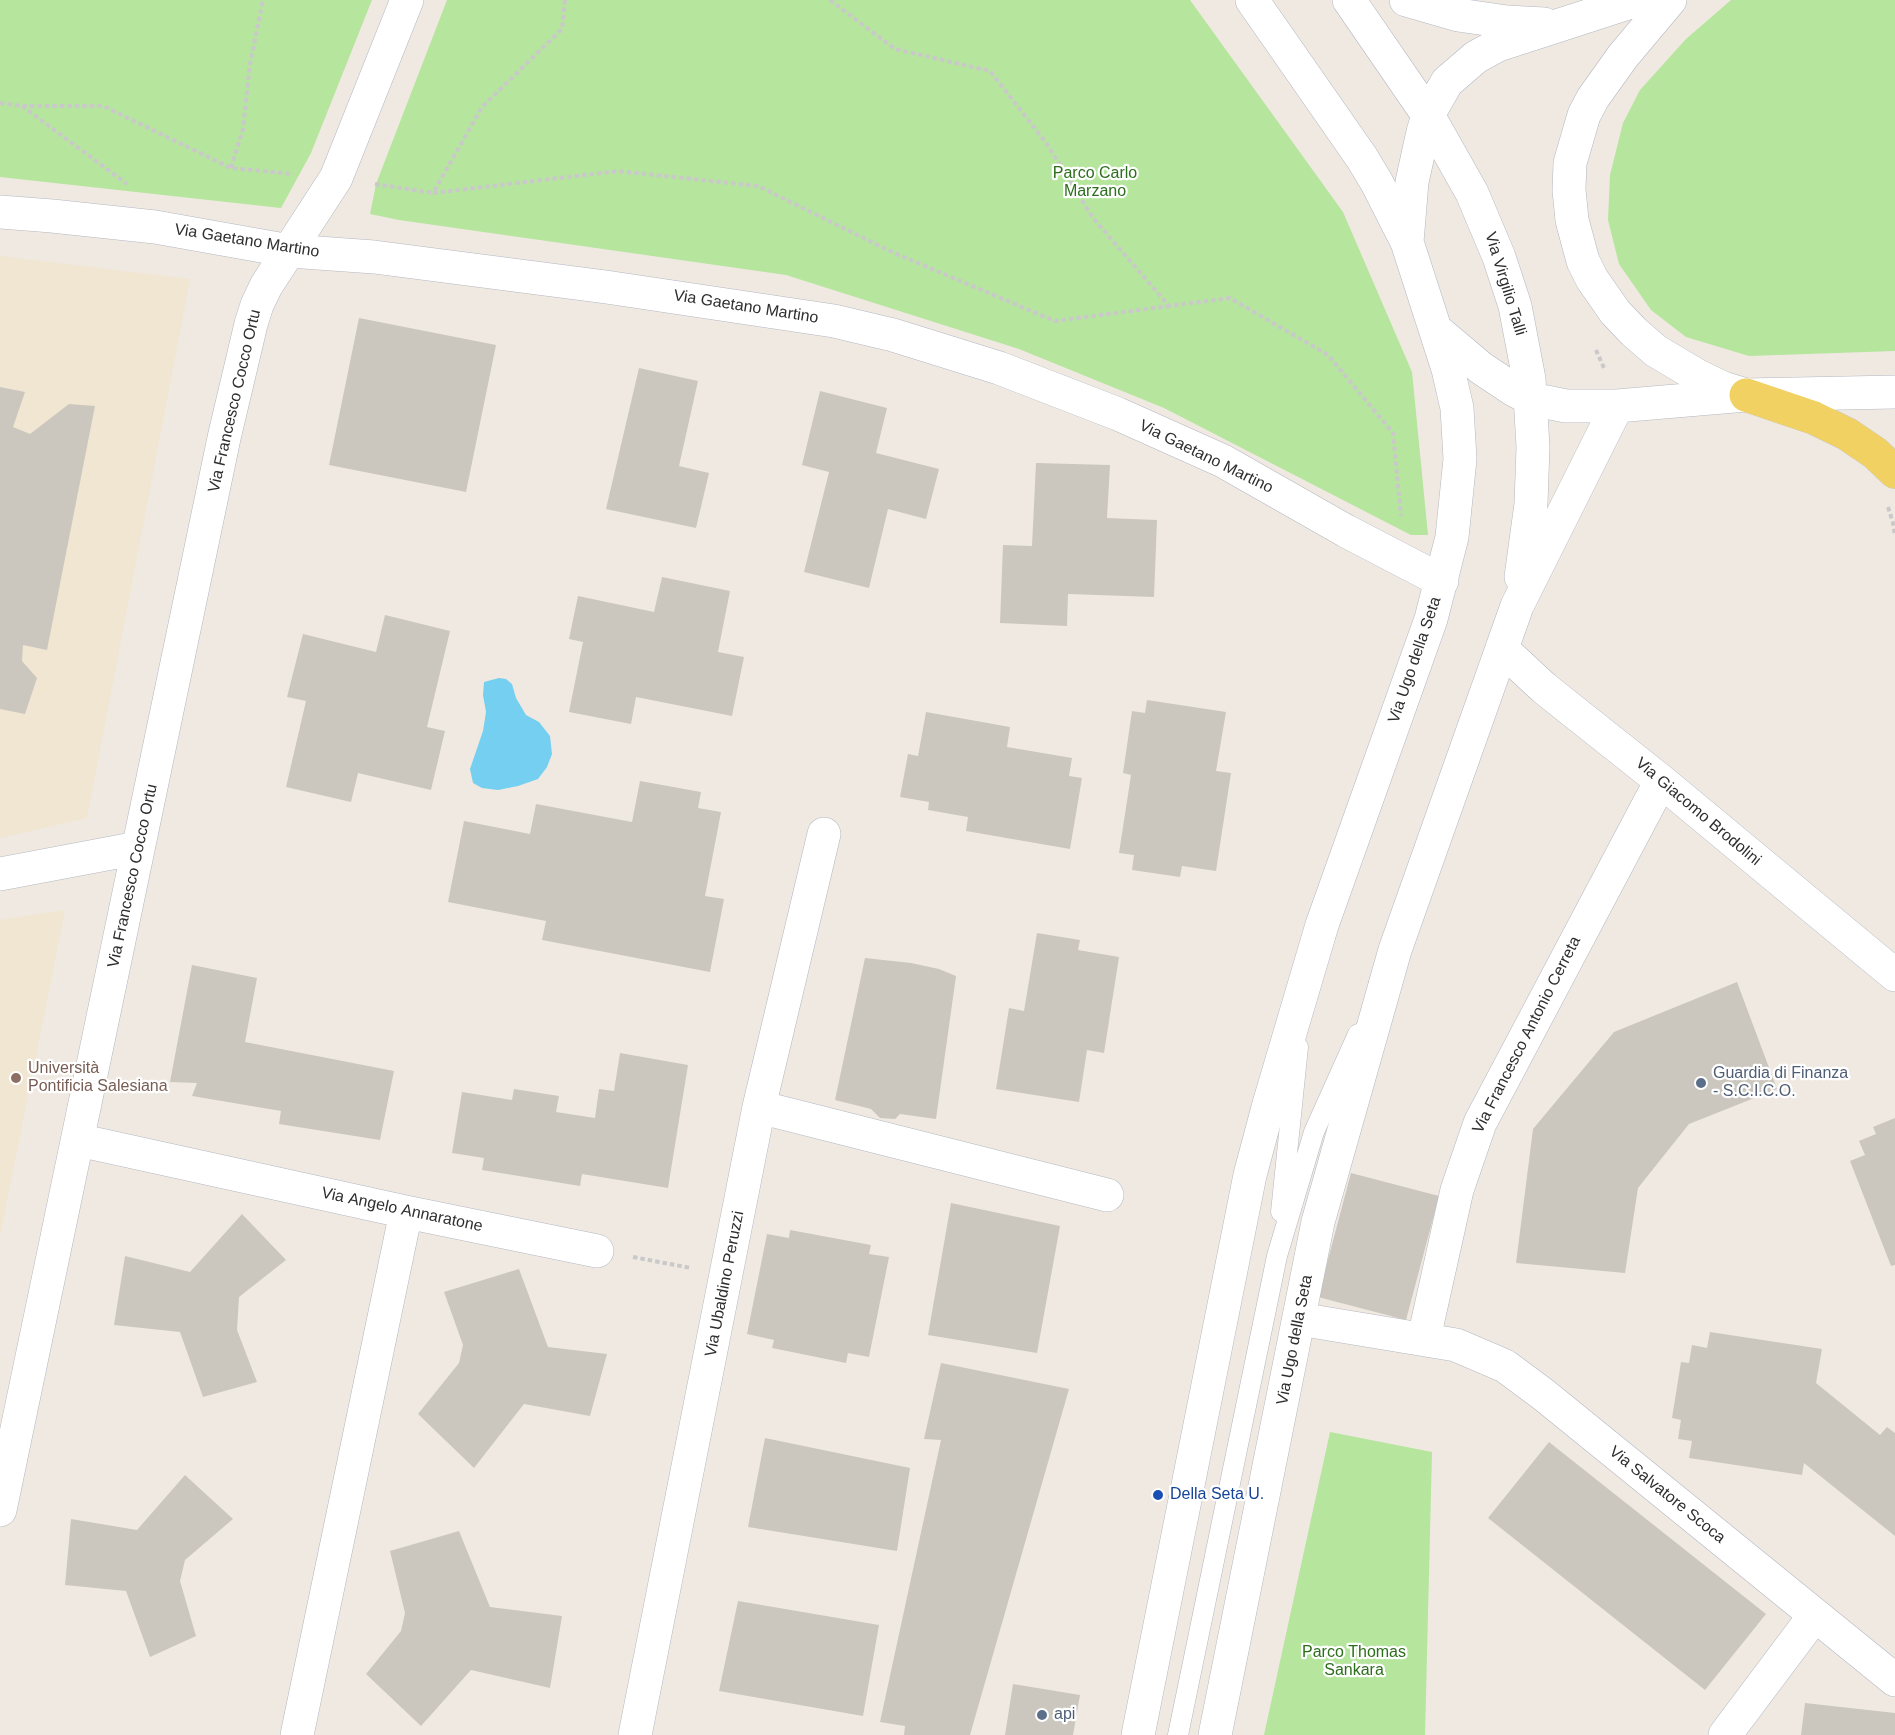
<!DOCTYPE html>
<meta charset="utf-8">
<style>
body{margin:0}
canvas{display:block;background:#efe9e1}
</style>
<canvas width="1895" height="1735"></canvas>
<script>
const context = document.querySelector('canvas').getContext('2d');
context.lineJoin = 'round';
function paint(path, color) { context.fillStyle = color; context.fill(path, 'evenodd'); }
const shape = rows => new Path2D(rows.map(r => 'M' + r).join(''));
function strokePath(path, color, width, dash) { context.strokeStyle = color; context.lineWidth = width; context.lineCap = dash ? 'butt' : 'round'; context.setLineDash(dash || []); context.stroke(path); }
function write(font, color, halo, rows, align = 'center') {
  context.font = font + ' Arial,sans-serif'; context.lineWidth = 4.5; context.setLineDash([]); context.textBaseline = 'middle'; context.strokeStyle = halo; context.fillStyle = color; for (const [text, x, y, turn = 0] of rows) {
    context.save(); context.translate(x, y); context.rotate((+turn || 0) * Math.PI / 180); context.textAlign = isNaN(turn) ? turn : align; if (halo) context.strokeText(text, 0, 0); context.fillText(text, 0, 0); context.restore();
  }
}
paint(shape([
 [0,256,190,279,87,818,0,838],
 [65,910,0,1236,0,920]
]), '#f0e6d1');
paint(shape([
 [0,0,372,0,311,153,281,208,0,177],
 [447,0,1190,0,1343,212,1412,372,1428,535,1411,535,1164,408,1019,349,786,275,399,220,370,214,376,184],
 [1731,0,1895,0,1895,351,1749,356,1686,337,1651,310,1619,264,1608,220,1610,175,1623,123,1640,90,1686,39],
 [1330,1432,1432,1452,1425,1735,1264,1735]
]), '#b6e59e');
paint(shape([
 [499,678,506,679,512,684,516,698,526,715,539,722,550,736,552,754,547,767,538,779,518,786,498,790,482,788,473,783,470,769,483,731,486,712,483,695,484,682]
]), '#75cff0');
paint(shape([
 [359,318,496,345,466,492,329,465],
 [639,368,698,381,679,466,709,473,696,528,606,509],
 [0,387,25,392,13,427,30,434,69,404,95,406,47,650,23,645,22,661,37,678,25,714,0,709],
 [820,391,887,408,876,453,939,469,926,519,888,509,869,588,804,572,829,472,802,465],
 [1036,463,1110,465,1107,518,1157,520,1154,597,1068,594,1067,626,1000,623,1003,545,1032,546],
 [662,577,730,591,718,652,744,657,732,716,636,697,631,724,569,712,583,642,569,639,578,596,654,612],
 [385,615,450,631,427,727,445,731,431,790,358,773,351,802,286,787,306,701,287,697,303,634,376,652],
 [1147,700,1226,712,1216,771,1231,773,1216,871,1182,866,1180,877,1132,870,1134,855,1119,853,1131,775,1123,773,1132,711,1145,713],
 [926,712,1010,727,1007,747,1072,758,1069,776,1082,778,1070,849,966,831,968,817,928,810,929,802,900,797,908,754,918,756],
 [640,781,701,792,698,808,721,812,705,896,724,899,710,972,542,940,546,921,448,902,464,821,530,834,536,804,632,822],
 [1037,933,1080,940,1078,950,1119,957,1104,1053,1087,1050,1079,1102,996,1089,1009,1008,1024,1011],
 [865,958,911,963,939,969,956,976,936,1119,900,1114,895,1119,880,1118,871,1109,835,1100],
 [192,965,257,978,245,1042,394,1071,380,1140,279,1124,281,1111,192,1096,197,1083,170,1082],
 [1737,982,1777,1089,1689,1124,1638,1188,1625,1273,1516,1263,1533,1129,1614,1032],
 [620,1053,688,1065,668,1188,582,1174,580,1186,482,1170,484,1158,452,1153,462,1092,512,1100,514,1089,559,1096,556,1112,595,1118,599,1089,614,1091],
 [1895,1118,1895,1265,1891,1266,1850,1161,1865,1155,1859,1141,1876,1134,1873,1127],
 [1351,1173,1439,1196,1406,1320,1318,1297],
 [951,1203,1060,1226,1037,1353,928,1335],
 [242,1214,286,1260,239,1297,237,1330,257,1382,203,1397,180,1332,114,1325,125,1256,190,1272],
 [790,1230,871,1245,869,1254,889,1257,869,1357,848,1353,846,1363,772,1348,774,1340,747,1334,767,1234,789,1238],
 [519,1269,548,1347,607,1354,590,1416,524,1404,474,1468,418,1414,459,1363,463,1345,444,1292],
 [1710,1332,1822,1349,1816,1383,1880,1435,1887,1427,1895,1433,1895,1536,1804,1463,1802,1475,1689,1458,1692,1441,1678,1439,1681,1420,1672,1418,1681,1362,1689,1363,1692,1345,1707,1348],
 [941,1363,1069,1389,970,1735,904,1735,905,1726,880,1722,941,1440,924,1439],
 [765,1438,910,1468,897,1551,748,1527],
 [1549,1442,1766,1614,1705,1690,1488,1518],
 [185,1475,233,1519,185,1560,180,1581,196,1636,150,1657,126,1591,65,1585,71,1519,137,1530],
 [459,1531,490,1607,562,1616,550,1688,471,1670,421,1726,366,1674,401,1631,405,1613,390,1551],
 [738,1601,879,1625,863,1716,719,1691],
 [1013,1684,1080,1695,1073,1735,1005,1735],
 [1805,1703,1895,1713,1895,1735,1801,1735]
]), '#cbc7bf');
const lane = shape([
 [1281,1212,1298,1047],
 [1178,1735,1277,1256,1314,1132,1358,1034]
]);
const street = shape([
 [0,212,52,216,155,227,290,251,374,257,606,287,834,321,893,335,999,368,1118,414,1223,461,1346,531,1442,581],
 [1502,649,1544,688,1661,781,1895,975],
 [0,874,138,848],
 [759,1107,1107,1195],
 [78,1140,406,1212,597,1251],
 [1299,1319,1456,1345,1505,1366,1544,1395,1895,1680],
 [1424,1338,1457,1190,1480,1123,1661,781],
 [0,1510,224,438,251,324,257,305,266,286,336,178,407,0],
 [297,1735,406,1212],
 [635,1735,759,1107,824,834],
 [1725,1735,1815,1615]
]);
const secondary = shape([
 [1252,0,1362,158,1377,183,1407,242],
 [1349,0,1428,115,1472,193,1499,257,1515,306,1529,379,1533,447,1531,504,1521,577],
 [1406,0,1458,15,1507,22,1544,24],
 [1670,0,1623,56,1593,98,1584,115,1570,163,1569,190,1572,220,1583,261,1592,279,1615,312,1634,332,1656,351,1698,376,1723,388,1746,395],
 [1435,329,1481,368,1514,390,1531,399,1566,406,1617,406,1746,395,1895,392],
 [1138,1735,1250,1175,1269,1104,1322,925,1431,619,1452,537,1460,459,1457,408,1448,369,1407,242,1412,182,1423,132,1428,115,1447,82,1476,57,1498,45,1637,0],
 [1215,1735,1318,1222,1395,950,1517,606,1617,406]
]);
const primary = shape([
 [1746,395,1814,418,1847,434,1875,453,1895,472]
]);
strokePath(lane, '#b4b7c1', 21);
strokePath(street, '#b4b7c1', 34);
strokePath(secondary, '#b4b7c1', 34);
strokePath(primary, '#c9c9c9', 34);
strokePath(shape([
 [565,0,562,29,482,107,433,193,618,171,758,186,892,252,1055,321,1169,306],
 [830,0,895,49,990,71,1047,144,1093,218,1169,306,1230,298,1328,355,1393,433,1401,516],
 [0,103,22,106,103,106,231,168,293,174],
 [22,106,127,184],
 [231,168,243,129,250,64,263,0],
 [375,184,433,193],
 [1596,350,1604,368],
 [1888,507,1893,523,1895,536],
 [633,1257,691,1268]
]), '#c9c9c9', 4, [4.5, 3]);
strokePath(lane, '#fff', 20);
strokePath(street, '#fff', 33);
strokePath(secondary, '#fff', 33);
strokePath(primary, '#f2d163', 33);
for (const [x, y, r, color] of [
 [16,1078,6,"#8d6e63"],
 [1701,1083,6,"#5c6f8a"],
 [1158,1495,6,"#1a4fb4"],
 [1042,1715,6,"#5c6f8a"]
]) { const dot = new Path2D(); dot.arc(x, y, r, 0, 2 * Math.PI); context.fillStyle = color; context.fill(dot); strokePath(dot, '#fff', 2); }
write('16px', '#2c6e1b', '#fff', [
 ["Parco Carlo",1095,174],
 ["Marzano",1095,192],
 ["Parco Thomas",1354,1653],
 ["Sankara",1354,1671]
]);
write('16px', '#2e2e2e', '#fff', [
 ["Via Gaetano Martino",247,241,9],
 ["Via Virgilio Talli",1505,284,73],
 ["Via Gaetano Martino",746,307,9],
 ["Via Francesco Cocco Ortu",235,401,-77],
 ["Via Gaetano Martino",1206,457,26],
 ["Via Ugo della Seta",1415,660,-71],
 ["Via Giacomo Brodolini",1698,812,40],
 ["Via Francesco Cocco Ortu",133,876,-78],
 ["Via Francesco Antonio Cerreta",1527,1035,-63],
 ["Via Angelo Annaratone",402,1210,12],
 ["Via Ubaldino Peruzzi",725,1284,-79],
 ["Via Ugo della Seta",1295,1340,-79],
 ["Via Salvatore Scoca",1667,1495,39]
]);
write('16px', '#785e54', '#fff', [
 ["Università",28,1069],
 ["Pontificia Salesiana",28,1087]
], 'left');
write('16px', '#4e5e75', '#fff', [
 ["Guardia di Finanza",1713,1074],
 ["- S.C.I.C.O.",1713,1092],
 ["api",1054,1715]
], 'left');
write('16px', '#164399', '#fff', [
 ["Della Seta U.",1170,1495]
], 'left');
</script>
